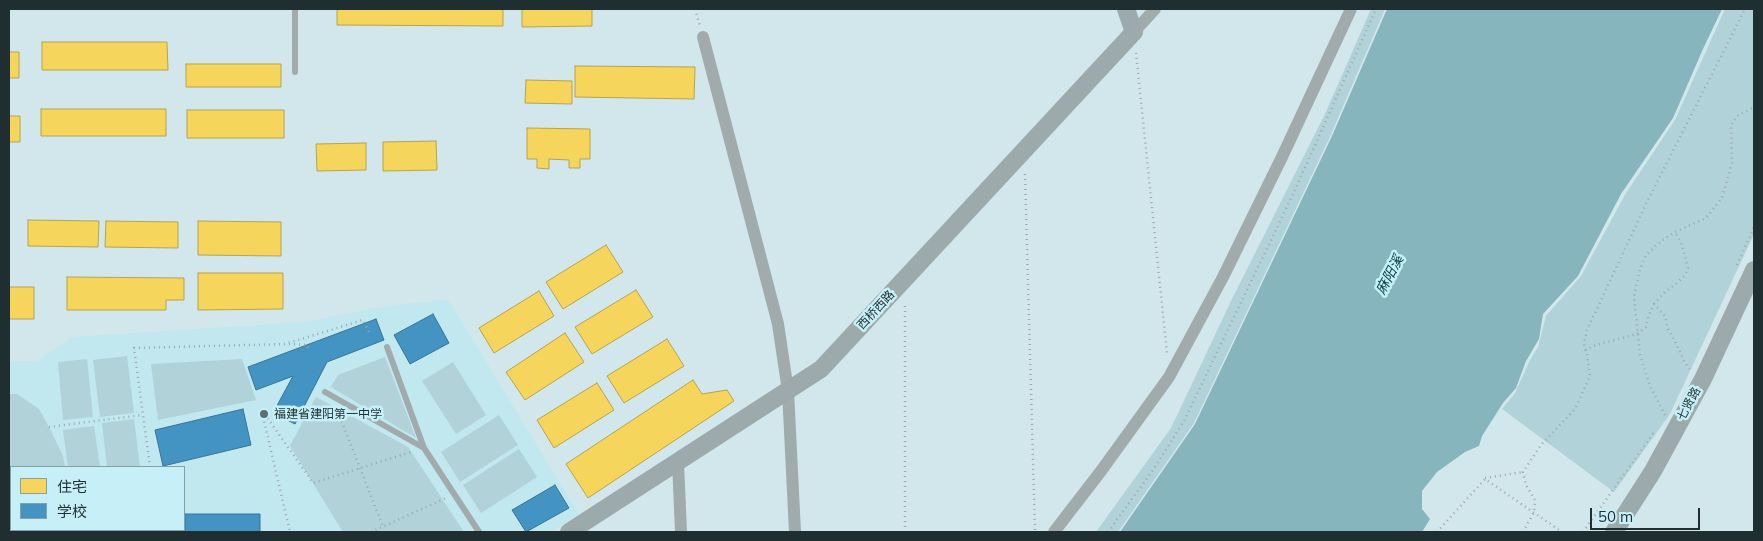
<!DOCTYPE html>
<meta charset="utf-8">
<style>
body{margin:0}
#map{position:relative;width:1763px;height:541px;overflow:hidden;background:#d1e7ec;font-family:Mulish,"Noto Sans SC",sans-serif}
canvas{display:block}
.frame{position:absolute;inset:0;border:10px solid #1e2e31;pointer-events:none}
.legend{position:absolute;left:10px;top:466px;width:175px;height:65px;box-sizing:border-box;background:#c6eff7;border:1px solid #83a2a8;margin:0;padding:6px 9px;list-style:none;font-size:15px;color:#1e2e31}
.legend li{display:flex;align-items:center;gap:10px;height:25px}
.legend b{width:25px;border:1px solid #83a2a8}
.scale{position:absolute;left:1590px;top:508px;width:110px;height:22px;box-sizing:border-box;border:2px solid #1e2e31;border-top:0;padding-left:6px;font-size:15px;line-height:18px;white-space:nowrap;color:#1e2e31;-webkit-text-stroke:4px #c6eff7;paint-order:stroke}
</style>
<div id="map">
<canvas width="1763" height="541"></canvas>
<div class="frame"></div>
<ul class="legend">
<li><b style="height:14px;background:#f6d55c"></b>住宅</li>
<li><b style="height:14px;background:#4393c3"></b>学校</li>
</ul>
<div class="scale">50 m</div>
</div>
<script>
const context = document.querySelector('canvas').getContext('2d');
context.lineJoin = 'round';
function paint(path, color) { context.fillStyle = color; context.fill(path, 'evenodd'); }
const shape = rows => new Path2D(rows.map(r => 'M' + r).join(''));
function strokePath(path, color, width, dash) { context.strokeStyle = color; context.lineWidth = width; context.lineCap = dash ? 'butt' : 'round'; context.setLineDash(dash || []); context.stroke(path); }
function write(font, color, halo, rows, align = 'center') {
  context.font = font + ' Mulish,"Noto Sans SC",sans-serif'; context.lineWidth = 5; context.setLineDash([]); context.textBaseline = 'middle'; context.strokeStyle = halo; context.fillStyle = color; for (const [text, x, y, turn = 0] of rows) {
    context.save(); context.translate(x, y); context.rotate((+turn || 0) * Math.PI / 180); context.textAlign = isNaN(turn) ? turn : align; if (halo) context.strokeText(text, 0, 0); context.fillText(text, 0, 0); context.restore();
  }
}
paint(shape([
 [448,299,579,514,551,532,9,532,9,361,37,361,72,337,305,322,375,308],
 [11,467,184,467,184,530,11,530]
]), '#c1e7ef');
paint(shape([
 [1371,9,1385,9,1329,139,1194,423,1118,532,1096,532,1171,428,1232,299,1325,114],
 [1725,9,1754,9,1754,234,1670,414,1614,492,1502,409,1515,393,1530,360,1538,347,1546,316,1581,276,1626,193,1675,120],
 [127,356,134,413,100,417,93,360],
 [385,357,416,438,331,387,338,375],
 [87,359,93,417,63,420,58,362],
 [242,359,256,400,158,420,151,364],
 [453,362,486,415,456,434,422,381],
 [9,394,17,394,39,409,51,431,63,456,65,467,11,467,11,530,58,530,57,532,9,532],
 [316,397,408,447,464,532,343,532,290,446],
 [499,415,518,445,460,482,441,452],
 [134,419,140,467,107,467,102,423],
 [94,426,100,467,68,467,63,430],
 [519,449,537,477,481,513,463,485]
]), '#b1d2d8');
paint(shape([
 [1387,9,1722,9,1703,49,1673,118,1621,194,1578,276,1543,314,1539,339,1526,361,1516,388,1503,403,1482,436,1479,446,1465,452,1437,472,1422,491,1422,509,1430,519,1422,532,1120,532,1195,424,1332,136]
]), '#86b5be');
const homes = shape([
 [337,9,503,9,503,26,337,25,337,9],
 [522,9,592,9,592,26,522,27,522,9],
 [42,42,167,42,168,70,42,70,42,42],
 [9,52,19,52,19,78,9,78,9,52],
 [186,64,281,64,281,87,186,87,186,64],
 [575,66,695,67,694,99,575,97,575,66],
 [526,80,572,81,572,104,525,103,526,80],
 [41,109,166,109,166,136,41,136,41,109],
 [187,110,284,110,284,138,187,138,187,110],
 [9,116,20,116,20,142,9,142,9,116],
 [527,128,590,129,590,159,580,159,580,168,569,168,569,160,549,159,549,169,537,168,537,159,527,159,527,128],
 [436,141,437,170,383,171,383,142,436,141],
 [366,143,366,170,317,171,316,144,366,143],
 [28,220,99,221,98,247,28,246,28,220],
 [106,221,178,222,178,248,105,247,106,221],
 [198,221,281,222,281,256,198,255,198,221],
 [606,245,623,272,563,309,546,282,606,245],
 [198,273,283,273,283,309,198,310,198,273],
 [67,277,184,278,184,300,166,300,166,310,67,310,67,277],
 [9,287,34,287,34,319,9,319,9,287],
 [636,290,653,317,592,354,575,327,636,290],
 [539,291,554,316,494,353,479,328,539,291],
 [565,333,584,362,525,400,506,372,565,333],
 [667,339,684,366,624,403,607,376,667,339],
 [693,380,702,394,727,390,734,401,588,498,566,464,693,380],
 [597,383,614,410,554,448,537,420,597,383]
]);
paint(homes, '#f6d55c');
strokePath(homes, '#b5a34f', 1);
const schools = shape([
 [433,314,449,343,410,364,394,335,433,314],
 [376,319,384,340,327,362,295,424,273,413,293,376,256,390,248,367,376,319],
 [243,409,251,445,163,466,155,430,243,409],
 [555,485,569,508,526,532,512,510,555,485],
 [185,514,260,514,260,532,185,532,185,514]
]);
paint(schools, '#4393c3');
strokePath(schools, '#387597', 1);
strokePath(shape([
 [695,9,700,26],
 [1136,53,1167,353],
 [1025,174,1035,532],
 [1737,265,1754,227],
 [1654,304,1665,292,1677,283,1685,275,1688,268,1682,245,1675,232],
 [289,344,307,345,309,350],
 [1585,350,1596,345,1637,334,1646,327,1649,315,1654,304,1665,316,1668,329,1674,339,1685,363,1690,369],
 [262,410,313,483,411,452],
 [262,412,290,532],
 [338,412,383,527],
 [1665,415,1650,386,1640,355,1634,296,1640,269,1646,255,1661,241,1675,232,1706,218,1722,198,1732,163,1731,125,1737,116,1754,107],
 [49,427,142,415],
 [150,467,134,348,285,344,363,320,370,334],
 [1485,478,1523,472],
 [82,532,83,530],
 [371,532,446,498],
 [905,532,905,302],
 [1108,532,1153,470,1184,421,1295,190,1376,9],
 [1437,532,1485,479,1562,532],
 [1523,532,1534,512,1535,500,1526,485,1523,472,1541,445,1575,409,1590,376,1587,355,1584,344,1587,330,1647,202,1745,9],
 [1583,532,1655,431]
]), '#9ca8ab', 2.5, [1, 4]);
strokePath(shape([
 [295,72,295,9],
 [387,347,424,448,479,532],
 [325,392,424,448]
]), '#a1abac', 6);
strokePath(shape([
 [1134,32,1155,9],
 [703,37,778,324,788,391,795,532],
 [678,462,681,532],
 [1054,532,1101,471,1169,377,1223,277,1282,157,1351,9]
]), '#a1abac', 12);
strokePath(shape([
 [569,532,821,369,1134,32,1126,9],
 [1614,532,1653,471,1671,438,1703,379,1754,270]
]), '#9daaac', 18);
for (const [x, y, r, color] of [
 [264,414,5,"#5d6f72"]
]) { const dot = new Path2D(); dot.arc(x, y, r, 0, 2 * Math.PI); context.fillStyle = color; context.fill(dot); strokePath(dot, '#c6eff7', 2); }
write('12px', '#1e2e31', '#c6eff7', [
 ["西桥西路",876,310,-47],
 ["七贤路",1689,404,-62]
]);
write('12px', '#1e2e31', '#c6eff7', [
 ["福建省建阳第一中学",274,414]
], 'left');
write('italic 14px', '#0c434b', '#c6eff7', [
 ["麻阳溪",1390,275,-62]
]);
</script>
